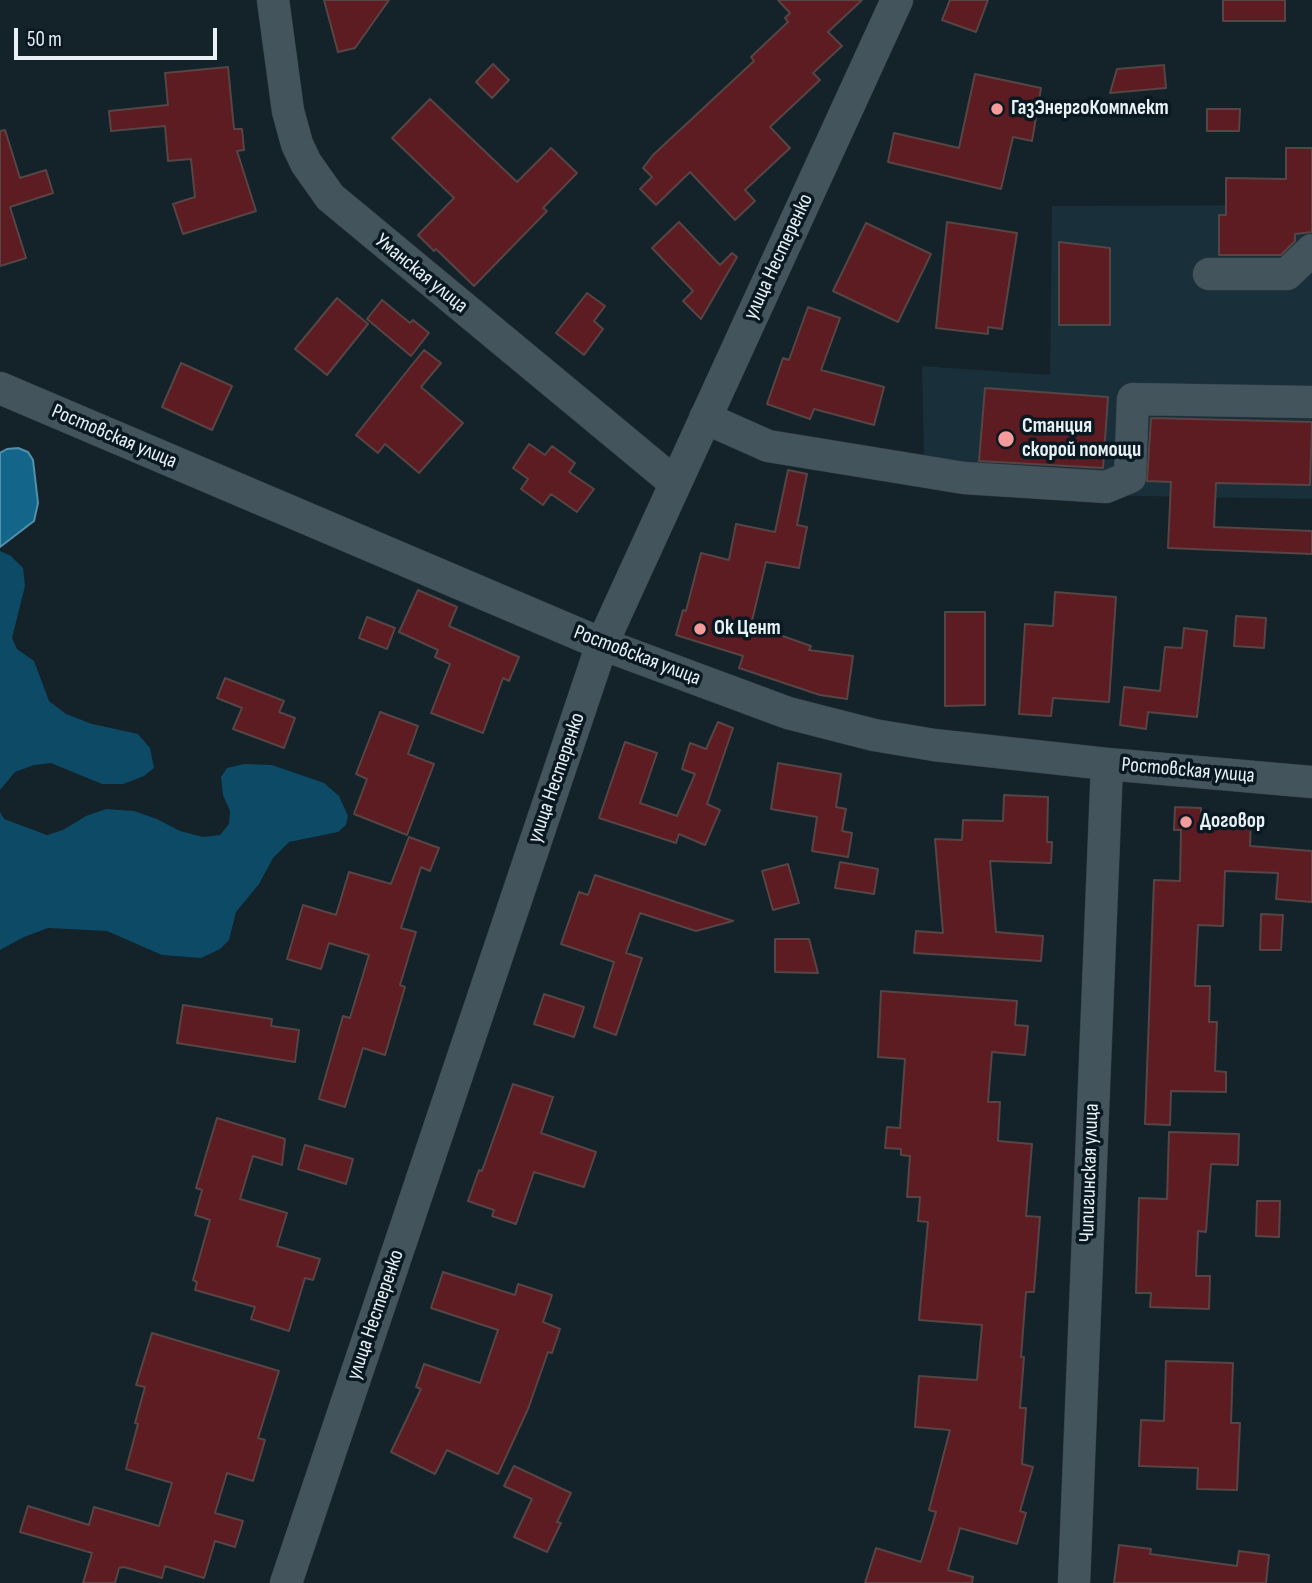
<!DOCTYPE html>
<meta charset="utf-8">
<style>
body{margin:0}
#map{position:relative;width:1312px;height:1583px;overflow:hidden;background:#14222a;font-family:"Sofia Sans Condensed",sans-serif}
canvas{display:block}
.scale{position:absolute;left:14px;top:28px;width:203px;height:32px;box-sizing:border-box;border:4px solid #e7f1f6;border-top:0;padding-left:9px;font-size:21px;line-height:24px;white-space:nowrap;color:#e7f1f6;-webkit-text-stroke:5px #0a1921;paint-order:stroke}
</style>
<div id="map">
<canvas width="1312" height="1583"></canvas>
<div class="scale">50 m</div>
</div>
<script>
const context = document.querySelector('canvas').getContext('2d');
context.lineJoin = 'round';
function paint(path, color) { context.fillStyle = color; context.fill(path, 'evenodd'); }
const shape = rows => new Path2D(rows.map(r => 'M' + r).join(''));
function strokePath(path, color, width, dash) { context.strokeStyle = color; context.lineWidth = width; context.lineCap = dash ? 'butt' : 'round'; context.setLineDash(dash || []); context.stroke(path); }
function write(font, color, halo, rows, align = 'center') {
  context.font = font + ' "Sofia Sans Condensed",sans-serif'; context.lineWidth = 7; context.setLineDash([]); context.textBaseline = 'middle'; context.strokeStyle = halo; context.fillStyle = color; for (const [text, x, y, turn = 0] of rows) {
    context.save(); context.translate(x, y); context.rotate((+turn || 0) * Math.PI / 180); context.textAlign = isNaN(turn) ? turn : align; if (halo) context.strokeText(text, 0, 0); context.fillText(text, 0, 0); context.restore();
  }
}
paint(shape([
 [1312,205,1312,499,966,493,766,455,773,435,924,456,922,366,1050,375,1052,206]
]), '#192f3a');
paint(shape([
 [0,551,11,556,23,568,25,586,12,638,17,649,34,661,49,701,66,714,92,724,138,734,150,748,154,768,144,776,123,784,102,784,51,763,34,765,15,772,0,790],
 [244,764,272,765,324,783,339,796,348,816,346,825,338,832,289,842,273,858,259,884,236,912,229,940,220,949,201,958,162,955,107,931,48,928,24,937,0,950,0,812,4,819,47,835,63,830,86,816,106,809,134,811,157,819,180,831,203,837,220,835,229,824,230,811,223,795,221,777,227,768]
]), '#0c4a65');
const water = shape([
 [18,448,28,452,33,460,38,503,34,521,0,547,0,453,7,449,18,448]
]);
paint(water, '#13668a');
strokePath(water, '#5390aa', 2);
const building = shape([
 [324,0,389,0,355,48,338,52,324,0],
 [778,0,862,0,828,32,842,46,813,73,820,80,770,127,790,148,745,190,755,201,735,220,690,172,656,205,640,189,652,177,643,168,653,155,754,61,751,57,788,22,785,18,790,13,778,0],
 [950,0,988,0,976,32,942,20,950,0],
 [1223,0,1285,0,1285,21,1223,21,1223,0],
 [493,64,509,80,492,98,476,82,493,64],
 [1164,65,1166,88,1110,93,1117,69,1164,65],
 [228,67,234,129,242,129,244,150,237,151,256,211,183,234,173,204,195,197,191,159,168,161,165,126,111,131,109,111,168,105,165,73,228,67],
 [975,74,1041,88,1032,141,1013,137,1001,189,888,162,894,133,959,148,975,74],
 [430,99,517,182,551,148,577,173,543,208,547,211,474,286,436,249,434,251,418,235,454,198,392,138,430,99],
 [1207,109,1240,109,1239,131,1207,131,1207,109],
 [5,130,20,178,46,170,53,193,10,207,26,258,0,266,0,131,5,130],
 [1286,148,1312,148,1312,232,1295,234,1295,241,1281,255,1219,255,1219,215,1226,215,1226,178,1286,179,1286,148],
 [679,222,720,265,732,253,737,257,701,319,683,301,693,291,652,248,679,222],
 [947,222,1017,233,1002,329,988,327,988,334,936,328,947,222],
 [866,223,931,254,898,322,833,291,866,223],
 [1059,242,1110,248,1110,325,1059,325,1059,242],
 [587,293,605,306,594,321,603,329,584,355,556,333,587,293],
 [337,298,368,324,327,375,295,349,337,298],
 [382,300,410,323,413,320,429,333,411,356,367,319,382,300],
 [808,307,840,318,821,370,884,387,874,425,814,409,810,419,767,404,783,358,789,360,808,307],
 [424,350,441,363,421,387,463,423,419,473,385,444,378,453,356,435,424,350],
 [181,363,232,386,212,430,162,407,181,363],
 [985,388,1108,397,1103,468,979,461,985,388],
 [1151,418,1312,422,1310,485,1216,483,1214,527,1312,531,1312,554,1168,548,1171,482,1147,481,1151,418],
 [529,444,545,455,552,446,575,463,569,472,594,489,577,512,551,494,543,505,521,489,528,479,513,468,529,444],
 [788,470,807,474,797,525,807,527,799,568,766,562,751,625,811,646,809,650,853,656,847,699,820,695,739,668,743,656,676,635,683,610,686,611,701,553,729,560,736,524,775,532,788,470],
 [418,590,457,607,449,626,519,657,509,681,503,678,483,733,431,713,450,664,435,657,438,650,399,632,418,590],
 [1055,592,1116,597,1109,702,1053,698,1051,716,1019,714,1025,624,1053,626,1055,592],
 [945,612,985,612,985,705,945,706,945,612],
 [1236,616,1266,618,1264,648,1234,646,1236,616],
 [367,617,395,628,387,649,359,638,367,617],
 [1184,628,1207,631,1197,717,1148,712,1146,729,1120,725,1124,687,1160,691,1165,647,1182,648,1184,628],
 [225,678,284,701,279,712,295,718,284,748,233,729,242,708,217,698,225,678],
 [380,712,418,726,408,754,434,764,407,835,354,814,367,779,356,774,380,712],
 [718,722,733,728,707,804,720,810,705,845,679,834,676,843,599,818,625,742,657,753,640,803,677,816,695,774,682,769,690,743,706,749,718,722],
 [778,763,841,774,836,807,846,809,842,831,852,833,848,857,812,851,817,817,771,809,778,763],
 [1004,795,1048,797,1047,842,1052,842,1051,863,990,861,996,932,1043,936,1041,961,914,953,916,931,943,933,935,839,962,840,963,820,1003,821,1004,795],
 [1175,807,1201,808,1201,815,1251,817,1250,846,1312,851,1312,902,1276,899,1278,873,1225,871,1223,926,1198,925,1195,986,1210,986,1209,1022,1217,1022,1215,1071,1226,1072,1226,1092,1171,1091,1170,1125,1145,1124,1154,880,1180,881,1181,830,1174,830,1175,807],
 [409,837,439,848,430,871,421,867,401,928,416,932,400,985,405,987,385,1055,363,1048,345,1107,319,1099,343,1016,350,1018,369,955,329,943,321,969,287,959,303,905,336,915,349,872,391,884,409,837],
 [840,862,878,869,874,894,835,888,840,862],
 [788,864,799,903,773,910,762,871,788,864],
 [595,875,733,921,696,931,640,913,626,953,642,958,616,1035,594,1027,614,962,561,944,579,892,588,895,595,875],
 [1261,914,1283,915,1281,950,1260,950,1261,914],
 [775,939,809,939,818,973,775,972,775,939],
 [881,991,1017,1001,1015,1025,1028,1026,1025,1055,992,1052,988,1102,1000,1102,998,1141,1032,1144,1026,1216,1040,1217,1034,1292,1026,1292,1021,1357,1024,1357,1020,1408,1026,1408,1022,1464,1033,1467,1020,1511,1026,1513,1017,1544,960,1528,948,1570,973,1577,972,1583,865,1583,876,1548,921,1562,936,1512,929,1510,950,1430,915,1427,919,1376,977,1380,982,1325,919,1320,928,1222,918,1221,920,1197,907,1197,910,1156,901,1155,901,1149,885,1148,887,1127,900,1128,905,1059,878,1057,881,991],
 [544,994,584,1007,574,1037,534,1024,544,994],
 [183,1005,272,1019,271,1026,299,1030,295,1062,177,1043,183,1005],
 [513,1084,553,1097,541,1133,596,1152,584,1187,534,1172,516,1224,492,1216,494,1210,468,1201,479,1170,482,1171,513,1084],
 [217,1118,285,1139,282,1165,253,1156,240,1199,287,1213,277,1246,320,1259,313,1280,305,1278,289,1331,251,1319,255,1307,195,1290,197,1282,193,1280,210,1220,195,1215,202,1190,196,1188,217,1118],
 [1169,1132,1239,1134,1238,1165,1211,1164,1206,1232,1198,1231,1196,1276,1210,1276,1209,1309,1150,1307,1151,1293,1136,1293,1139,1198,1167,1199,1169,1132],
 [305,1145,353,1159,346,1184,298,1169,305,1145],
 [1257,1201,1280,1201,1279,1237,1256,1236,1257,1201],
 [443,1272,515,1295,518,1284,552,1295,543,1322,560,1329,552,1353,548,1352,528,1409,498,1474,447,1450,435,1474,391,1452,421,1389,416,1387,424,1364,480,1383,498,1330,431,1308,443,1272],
 [152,1333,279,1371,258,1438,265,1440,253,1481,227,1473,215,1513,243,1521,235,1547,215,1541,204,1578,165,1566,162,1578,124,1567,119,1568,115,1583,83,1583,92,1553,20,1532,28,1506,89,1525,94,1507,159,1526,172,1483,126,1469,138,1424,135,1423,145,1387,136,1385,152,1333],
 [1166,1361,1233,1363,1231,1423,1240,1423,1237,1490,1197,1489,1198,1468,1139,1466,1141,1420,1164,1421,1166,1361],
 [514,1466,571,1493,557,1522,561,1523,547,1552,514,1537,532,1499,504,1486,514,1466],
 [1119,1545,1151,1549,1150,1554,1237,1566,1239,1551,1269,1555,1266,1583,1114,1583,1119,1545]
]);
paint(building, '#5c1c21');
strokePath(building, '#574545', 2);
const minor = shape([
 [273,0,288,111,297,144,306,163,330,197,675,483],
 [1209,274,1287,274,1312,250],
 [0,388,602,644,788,713,874,735,934,745,1107,764,1312,782],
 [705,418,768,446,964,478,1106,487,1130,477,1133,399,1312,402],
 [286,1583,602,644,897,0],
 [1074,1583,1107,764]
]);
strokePath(minor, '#343e45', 33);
strokePath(minor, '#44545d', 32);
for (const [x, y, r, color] of [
 [997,109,7,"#f59b9c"],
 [1006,439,9,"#f59b9c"],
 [700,629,7,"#f59b9c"],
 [1186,822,7,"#f59b9c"]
]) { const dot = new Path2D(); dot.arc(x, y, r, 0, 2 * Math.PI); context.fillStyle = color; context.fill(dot); strokePath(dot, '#0a1921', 2.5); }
write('bold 21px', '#e7f1f6', '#0a1921', [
 ["ГазЭнергоКомплект",1011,109],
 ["Станция",1022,427],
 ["скорой помощи",1022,451],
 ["Ок Цент",714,629],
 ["Договор",1200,822]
], 'left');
write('21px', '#e7f1f6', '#0a1921', [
 ["улица Нестеренко",779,257,-65],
 ["Уманская улица",421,274,39],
 ["Ростовская улица",114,437,23],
 ["Ростовская улица",637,656,21],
 ["Ростовская улица",1188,771,5],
 ["улица Нестеренко",557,778,-71],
 ["Чипигинская улица",1090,1173,-88],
 ["улица Нестеренко",376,1315,-71]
]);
</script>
